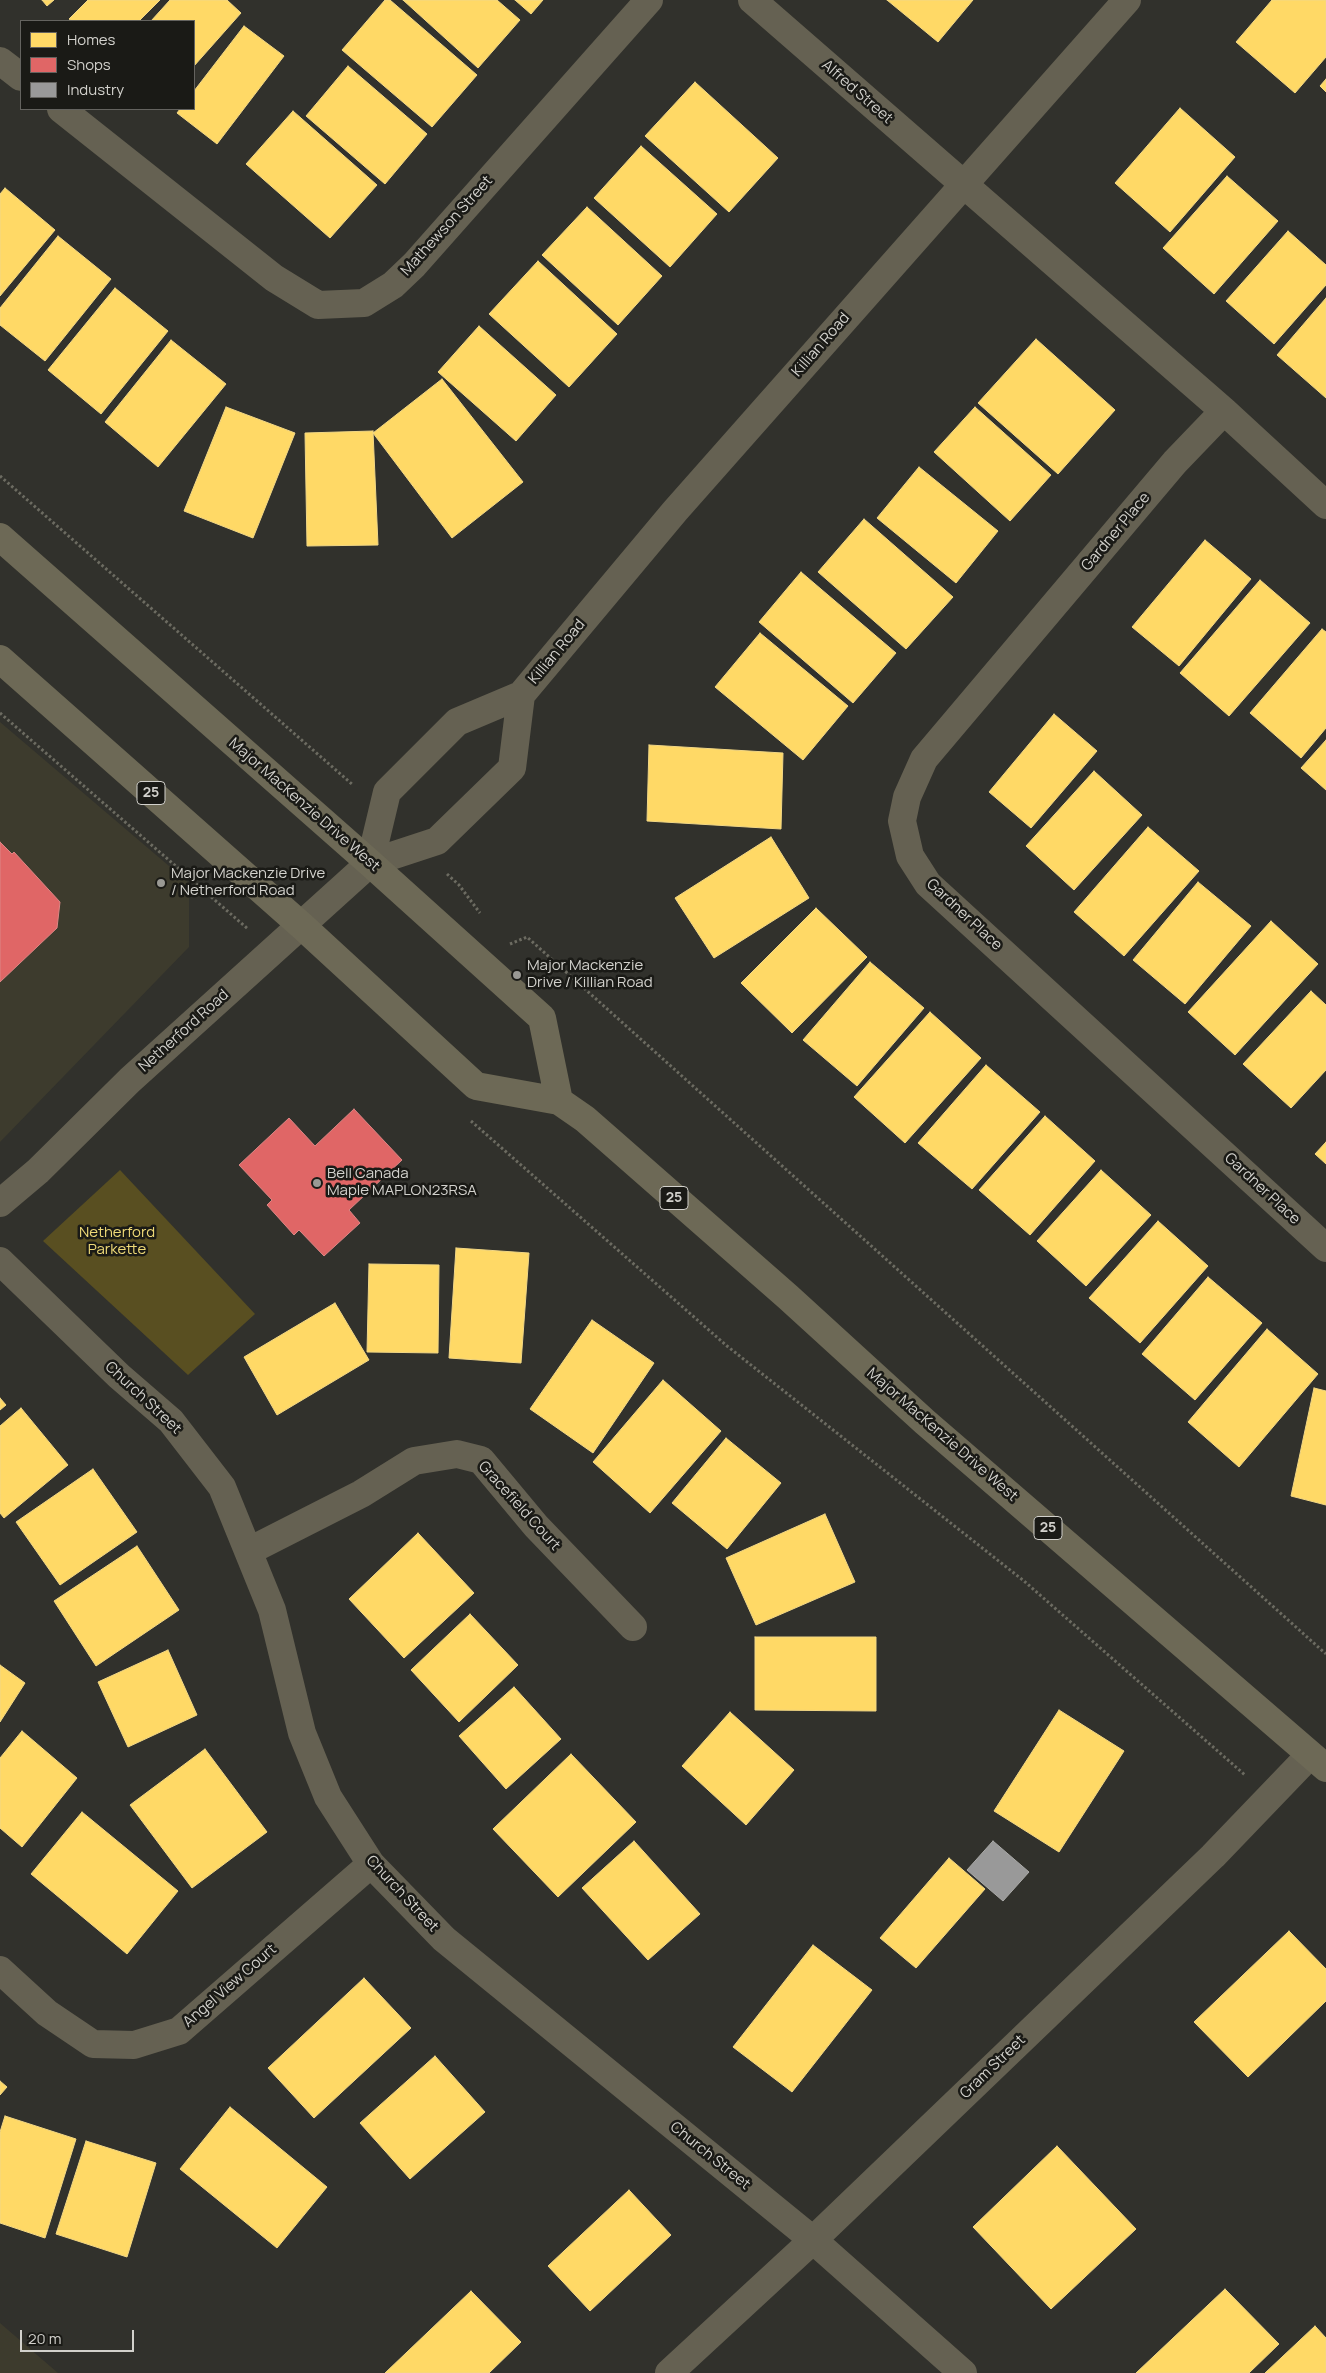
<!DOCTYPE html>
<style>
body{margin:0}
#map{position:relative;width:1326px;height:2373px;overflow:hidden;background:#31312c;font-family:Manrope,sans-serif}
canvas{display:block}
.legend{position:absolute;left:20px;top:20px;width:175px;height:90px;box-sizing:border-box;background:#1a1a16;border:1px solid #64635f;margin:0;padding:6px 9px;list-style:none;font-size:15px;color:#d2d1cc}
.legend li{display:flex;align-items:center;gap:10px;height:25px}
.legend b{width:25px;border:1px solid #64635f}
.scale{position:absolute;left:20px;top:2330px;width:114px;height:22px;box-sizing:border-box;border:2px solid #d2d1cc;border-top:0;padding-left:6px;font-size:15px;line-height:18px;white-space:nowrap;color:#d2d1cc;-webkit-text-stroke:4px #1a1a16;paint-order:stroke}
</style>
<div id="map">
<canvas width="1326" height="2373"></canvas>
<ul class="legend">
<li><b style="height:14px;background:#ffd966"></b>Homes</li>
<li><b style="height:14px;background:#e06666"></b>Shops</li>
<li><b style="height:14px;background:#999"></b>Industry</li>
</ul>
<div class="scale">20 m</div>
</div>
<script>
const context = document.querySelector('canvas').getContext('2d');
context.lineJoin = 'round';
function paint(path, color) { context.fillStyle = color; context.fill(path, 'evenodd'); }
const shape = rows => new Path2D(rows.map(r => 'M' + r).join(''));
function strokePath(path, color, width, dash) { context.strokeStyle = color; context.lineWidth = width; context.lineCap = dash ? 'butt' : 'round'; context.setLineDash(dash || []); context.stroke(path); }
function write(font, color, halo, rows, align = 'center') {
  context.font = font + ' Manrope,sans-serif'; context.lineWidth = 5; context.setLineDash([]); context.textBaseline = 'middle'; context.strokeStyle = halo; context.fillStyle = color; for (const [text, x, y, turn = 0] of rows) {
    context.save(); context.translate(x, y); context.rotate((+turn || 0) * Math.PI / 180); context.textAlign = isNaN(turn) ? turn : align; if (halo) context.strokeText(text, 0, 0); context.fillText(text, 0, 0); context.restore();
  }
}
paint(shape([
 [0,722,189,883,189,947,0,1142],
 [0,2323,58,2373,0,2373]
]), '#3d3b2d');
paint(shape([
 [120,1170,255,1314,188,1375,43,1241]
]), '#594f21');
const homes = shape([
 [42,0,54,0,47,6,42,0],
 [88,0,160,0,139,21,72,21,69,19,88,0],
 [170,0,227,0,241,13,194,66,194,21,151,21,170,0],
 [385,0,390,0,477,75,432,127,342,50,385,0],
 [403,0,497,0,520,20,478,68,403,0],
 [515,0,543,0,531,14,515,0],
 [887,0,973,0,938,42,887,0],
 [1272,0,1326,0,1326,57,1295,93,1236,42,1272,0],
 [244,26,284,56,217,144,177,113,180,109,194,109,194,91,244,26],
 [348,66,427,134,385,184,306,116,348,66],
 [1326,79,1326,92,1320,86,1326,79],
 [695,82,778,158,729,212,645,136,695,82],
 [1180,108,1235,157,1170,232,1115,183,1180,108],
 [293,111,377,185,330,238,246,164,293,111],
 [641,146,717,214,670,267,594,198,641,146],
 [1227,176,1278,221,1214,294,1163,248,1227,176],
 [5,188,55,230,0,296,0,194,5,188],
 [587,207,662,276,618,325,542,255,587,207],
 [1288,231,1326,265,1326,285,1274,344,1226,301,1288,231],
 [58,236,111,279,45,361,0,325,0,308,58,236],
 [538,261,617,334,569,387,489,314,538,261],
 [115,288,168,331,101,414,48,370,115,288],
 [1326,298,1326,398,1277,355,1326,298],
 [479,326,556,395,516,441,438,372,479,326],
 [1036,339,1115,410,1058,474,978,403,1036,339],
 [171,340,226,384,158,467,105,422,171,340],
 [442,379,523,482,452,538,373,433,442,379],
 [226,407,295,433,253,538,184,511,226,407],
 [975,407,1051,475,1010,521,934,452,975,407],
 [373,431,378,545,307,546,305,433,373,431],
 [919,467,998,531,956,583,877,518,919,467],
 [864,519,953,597,906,649,818,572,864,519],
 [1205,540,1251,579,1179,666,1132,627,1205,540],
 [801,572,896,653,853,703,759,622,801,572],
 [1260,580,1310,623,1229,716,1180,673,1260,580],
 [1322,629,1326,632,1326,728,1301,758,1250,713,1322,629],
 [760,633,848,706,803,760,715,687,760,633],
 [1054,714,1097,751,1031,828,989,792,1054,714],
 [1326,740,1326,790,1301,768,1326,740],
 [649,745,783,753,781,829,647,821,649,745],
 [1094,771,1142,815,1074,890,1026,846,1094,771],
 [1148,827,1199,871,1124,956,1074,912,1148,827],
 [771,837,809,898,714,958,675,898,771,837],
 [1198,882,1251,926,1185,1004,1133,960,1198,882],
 [816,908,867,957,792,1033,741,983,816,908],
 [1271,921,1318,964,1235,1055,1188,1012,1271,921],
 [870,962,924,1008,857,1086,803,1040,870,962],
 [1311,991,1326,1005,1326,1070,1291,1108,1243,1064,1311,991],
 [930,1012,981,1058,905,1143,854,1097,930,1012],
 [986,1065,1040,1112,972,1189,918,1143,986,1065],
 [1045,1116,1095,1161,1030,1235,979,1190,1045,1116],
 [1326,1142,1326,1164,1315,1154,1326,1142],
 [1101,1170,1151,1215,1086,1286,1037,1241,1101,1170],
 [1158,1221,1208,1266,1140,1343,1089,1298,1158,1221],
 [456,1248,529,1253,521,1363,449,1358,456,1248],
 [369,1264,439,1265,438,1353,367,1352,369,1264],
 [1208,1277,1262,1323,1195,1400,1142,1354,1208,1277],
 [335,1303,369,1360,277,1415,244,1357,335,1303],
 [592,1320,654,1363,593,1453,530,1409,592,1320],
 [1267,1329,1318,1374,1239,1467,1188,1422,1267,1329],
 [663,1380,721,1431,650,1513,593,1462,663,1380],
 [1314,1388,1326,1391,1326,1505,1291,1496,1314,1388],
 [0,1398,6,1405,0,1410,0,1398],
 [21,1408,68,1465,4,1518,0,1513,0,1426,21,1408],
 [726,1438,781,1483,727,1549,672,1503,726,1438],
 [93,1469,137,1532,60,1585,16,1522,93,1469],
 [825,1514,855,1582,756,1625,726,1558,825,1514],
 [418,1533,474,1593,404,1658,349,1599,418,1533],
 [137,1546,179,1610,96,1666,54,1601,137,1546],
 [470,1614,518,1665,459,1722,411,1670,470,1614],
 [755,1637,876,1637,876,1711,755,1710,755,1637],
 [168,1650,197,1715,128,1747,98,1682,168,1650],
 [0,1665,25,1683,0,1722,0,1665],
 [514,1687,561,1739,506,1789,459,1736,514,1687],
 [1059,1710,1124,1751,1059,1852,994,1811,1059,1710],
 [730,1712,794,1770,746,1825,682,1766,730,1712],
 [22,1731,77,1778,22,1847,0,1828,0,1758,22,1731],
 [205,1749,267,1832,192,1888,130,1805,205,1749],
 [571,1754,636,1822,558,1897,493,1829,571,1754],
 [82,1812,178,1891,127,1954,31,1874,82,1812],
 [634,1841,700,1914,648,1960,582,1888,634,1841],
 [949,1858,985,1889,916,1968,880,1938,949,1858],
 [1289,1931,1326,1969,1326,2001,1248,2077,1194,2022,1289,1931],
 [813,1945,872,1990,792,2092,733,2047,813,1945],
 [364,1978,411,2028,314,2118,268,2068,364,1978],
 [435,2056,485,2112,410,2179,360,2123,435,2056],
 [0,2081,7,2087,0,2095,0,2081],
 [230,2107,327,2187,277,2248,180,2169,230,2107],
 [5,2116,76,2139,45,2238,0,2223,0,2132,5,2116],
 [86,2141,156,2163,127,2257,56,2234,86,2141],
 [1057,2146,1136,2229,1051,2309,973,2227,1057,2146],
 [629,2190,671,2235,590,2311,548,2266,629,2190],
 [1225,2289,1279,2344,1249,2373,1136,2373,1225,2289],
 [471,2291,521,2342,489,2373,385,2373,471,2291],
 [1315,2326,1326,2338,1326,2373,1265,2373,1315,2326]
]);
paint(homes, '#ffd966');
strokePath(homes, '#f2d785', 1);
const shops = shape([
 [0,842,12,854,14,852,60,902,57,928,0,982,0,842],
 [354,1109,402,1160,349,1210,360,1223,324,1256,299,1230,294,1235,267,1205,272,1200,239,1165,289,1118,315,1146,354,1109]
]);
paint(shops, '#e06666');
strokePath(shops, '#dc8685', 1);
const industry = shape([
 [993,1841,1029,1872,1003,1901,967,1870,993,1841]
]);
paint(industry, '#999');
strokePath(industry, '#aaaaa8', 1);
strokePath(shape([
 [0,476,353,785],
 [0,713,248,929],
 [447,874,459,885,480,913],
 [510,944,527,937,1326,1654],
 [471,1121,727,1346,1024,1581,1245,1775]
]), '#6c6b61', 3, [2.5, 2.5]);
strokePath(shape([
 [752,0,1224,411,1326,505],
 [0,61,21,77],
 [61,109,274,278,318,305,364,303,393,285,414,265,649,0],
 [1224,411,1175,462,924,759,907,797,902,821,910,856,928,884,1326,1248],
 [370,863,387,792,457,722,521,695,675,511,1127,0],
 [0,1203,38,1171,130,1080,370,863,437,841,512,768,521,695],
 [0,1261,119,1376,171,1421,222,1487,272,1610,302,1733,328,1797,371,1864,444,1939,813,2240,963,2373],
 [249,1551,361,1494,414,1461,457,1454,481,1460,536,1526,633,1627],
 [0,1970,47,2013,93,2044,134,2045,179,2031,371,1864],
 [669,2373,813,2240,1213,1856,1310,1755]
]), '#656152', 28);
strokePath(shape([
 [0,537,370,863,542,1018,559,1101],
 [0,659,302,926,476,1086,559,1101,585,1119,788,1297,925,1422,1326,1768]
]), '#6d6956', 28);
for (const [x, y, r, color] of [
 [161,883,5,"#9a9994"],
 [517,975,5,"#9a9994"],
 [317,1183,5,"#9a9994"]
]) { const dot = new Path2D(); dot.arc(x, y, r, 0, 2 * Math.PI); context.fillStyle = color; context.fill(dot); strokePath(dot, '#1a1a16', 2); }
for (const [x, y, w] of [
 [151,793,28],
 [674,1198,28],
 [1048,1528,28]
]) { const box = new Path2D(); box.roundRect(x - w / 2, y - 11.5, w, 23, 4); context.fillStyle = '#1a1a16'; context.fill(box); strokePath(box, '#d2d1cc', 1); }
write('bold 14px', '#d2d1cc', null, [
 ["25",151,793],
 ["25",674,1198],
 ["25",1048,1528]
]);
write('15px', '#d2d1cc', '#1a1a16', [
 ["Alfred Street",857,92,41],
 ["Mathewson Street",447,226,-48],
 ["Killian Road",821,345,-49],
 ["Gardner Place",1116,532,-50],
 ["Killian Road",557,652,-50],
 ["Major MacKenzie Drive West",304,805,41],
 ["Gardner Place",964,915,43],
 ["Netherford Road",184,1031,-42],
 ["Gardner Place",1262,1189,43],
 ["Church Street",143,1398,43],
 ["Major MacKenzie Drive West",942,1435,41],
 ["Gracefield Court",519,1506,48],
 ["Church Street",402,1894,47],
 ["Angel View Court",230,1986,-41],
 ["Gram Street",993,2067,-44],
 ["Church Street",710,2156,39]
]);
write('15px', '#d2d1cc', '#1a1a16', [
 ["Major Mackenzie Drive",171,874],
 ["/ Netherford Road",171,891],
 ["Major Mackenzie",527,966],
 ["Drive / Killian Road",527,983],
 ["Bell Canada",327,1174],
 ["Maple MAPLON23RSA",327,1191]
], 'left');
write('15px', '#eed977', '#1a1a16', [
 ["Netherford",117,1233],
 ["Parkette",117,1250]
]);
</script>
